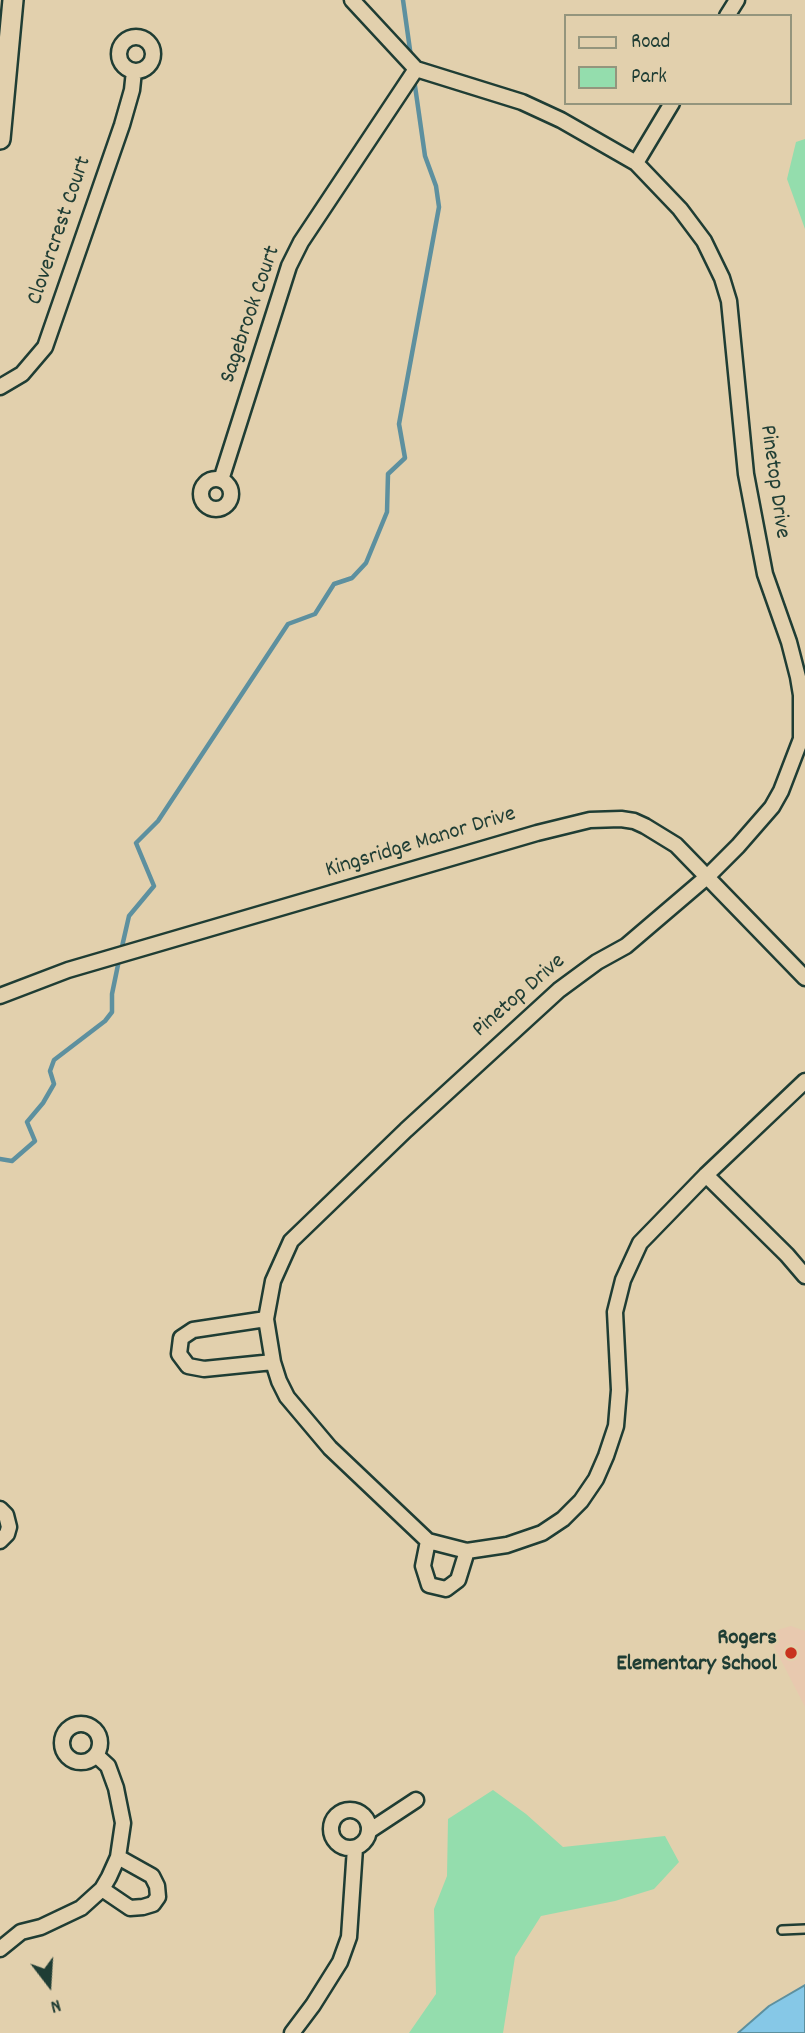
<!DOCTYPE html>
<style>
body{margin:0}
#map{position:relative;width:805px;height:2033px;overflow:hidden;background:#e2d0ad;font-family:Dekko,sans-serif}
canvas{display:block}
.legend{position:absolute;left:564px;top:14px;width:228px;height:91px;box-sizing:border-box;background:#e2d0ad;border:2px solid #94957d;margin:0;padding:9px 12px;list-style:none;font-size:21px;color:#1f3d34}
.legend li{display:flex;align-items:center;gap:14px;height:35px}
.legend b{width:35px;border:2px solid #94957d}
.north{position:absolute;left:14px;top:1949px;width:70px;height:70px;-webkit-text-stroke:5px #e2d0ad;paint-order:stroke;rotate:163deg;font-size:19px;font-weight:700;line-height:28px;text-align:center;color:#1f3d34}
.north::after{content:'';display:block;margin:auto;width:24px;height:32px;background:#1f3d34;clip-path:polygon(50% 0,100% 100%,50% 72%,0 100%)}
</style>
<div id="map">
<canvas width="805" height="2033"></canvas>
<ul class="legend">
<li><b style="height:9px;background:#e2d0ad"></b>Road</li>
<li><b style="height:19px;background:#94ddad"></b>Park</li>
</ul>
<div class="north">N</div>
</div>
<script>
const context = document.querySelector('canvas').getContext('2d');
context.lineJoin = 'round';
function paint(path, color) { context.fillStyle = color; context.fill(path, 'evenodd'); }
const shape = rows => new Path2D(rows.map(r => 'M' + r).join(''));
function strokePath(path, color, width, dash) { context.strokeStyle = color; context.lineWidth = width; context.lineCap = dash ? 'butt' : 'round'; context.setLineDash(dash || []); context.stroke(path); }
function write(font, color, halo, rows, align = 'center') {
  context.font = font + ' Dekko,sans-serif'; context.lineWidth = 5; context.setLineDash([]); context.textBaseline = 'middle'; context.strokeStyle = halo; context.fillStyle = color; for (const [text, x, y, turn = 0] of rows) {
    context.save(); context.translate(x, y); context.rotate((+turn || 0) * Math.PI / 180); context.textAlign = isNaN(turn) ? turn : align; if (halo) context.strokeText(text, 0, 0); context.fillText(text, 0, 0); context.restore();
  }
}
paint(shape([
 [791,1626,805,1631,805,1707,767,1633]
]), '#e8c9af');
paint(shape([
 [805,139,805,229,787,179,796,142],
 [493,1790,526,1814,563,1847,665,1836,679,1862,654,1889,615,1901,541,1916,515,1957,503,2033,409,2033,436,1994,434,1909,447,1876,448,1819]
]), '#94ddad');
const water = shape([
 [805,1985,805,2033,738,2033,769,2006,805,1985]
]);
paint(water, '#86c8e7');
strokePath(water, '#5d909f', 2);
strokePath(shape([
 [403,0,411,57],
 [121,951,129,916,154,886,136,843,158,821,288,624,315,614,334,584,352,578,366,563,387,512,388,474,405,458,399,424,439,207,436,186,425,156,414,79],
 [0,1159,12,1161,35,1141,27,1122,43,1103,54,1084,50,1071,54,1060,105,1021,112,1012,112,994,119,960]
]), '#5d909f', 4.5);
const service = shape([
 [782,1930,805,1929]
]);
const minor = shape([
 [352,0,416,69,522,102,561,120,636,163,680,209,704,241,722,278,729,301,746,474,765,574,789,642,798,677,801,695,801,739,781,791,772,807,738,846,708,876,626,946,597,962,559,990,406,1130,291,1241,273,1281,266,1319,273,1362,279,1381,287,1397,330,1448,428,1541,467,1551,507,1545,542,1533,563,1519,581,1501,596,1479,606,1456,616,1426,619,1390,615,1312,623,1280,640,1243,706,1175,805,1081],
 [727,16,737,0],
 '119 54a17 17 0 1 1 34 0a17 17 0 1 1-34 0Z',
 [636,163,672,103],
 [0,387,22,374,45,347,122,125,132,90,134,71],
 '201 494a15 15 0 1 1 30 0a15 15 0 1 1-30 0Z',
 [221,480,289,266,301,242,416,69],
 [0,996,68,970,537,833,590,820,621,819,634,821,645,826,676,845,805,978],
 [706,1175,787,1255,805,1276],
 [266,1319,193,1330,181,1338,179,1354,188,1366,204,1369,273,1362],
 [0,1509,6,1515,9,1527,7,1534,0,1541],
 [428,1541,423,1566,429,1585,446,1589,458,1580,467,1551],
 '62 1743a19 19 0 1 1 38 0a19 19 0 1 1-38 0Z',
 '331 1829a19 19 0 1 1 38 0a19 19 0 1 1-38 0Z',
 [369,1831,416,1800],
 [102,1889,130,1908,143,1907,153,1904,158,1897,157,1886,152,1876,118,1857],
 [0,1949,21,1932,41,1927,81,1908,102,1889,109,1877,118,1857,123,1823,116,1788,108,1766,96,1755],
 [292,2033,313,2005,340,1962,349,1937,355,1848]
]);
const tertiary = shape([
 [0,139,13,0]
]);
strokePath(service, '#1f3d34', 12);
strokePath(minor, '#1f3d34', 19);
strokePath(tertiary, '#1f3d34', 24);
strokePath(service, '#e2d0ad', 7);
strokePath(minor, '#e2d0ad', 14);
strokePath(tertiary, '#e2d0ad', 19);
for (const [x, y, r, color] of [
 [791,1653,7,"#c8321e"]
]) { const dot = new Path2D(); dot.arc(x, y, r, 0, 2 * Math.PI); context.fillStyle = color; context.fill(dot); strokePath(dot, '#e2d0ad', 2.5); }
write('23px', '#1f3d34', '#e2d0ad', [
 ["Clovercrest Court",61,231,-71],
 ["Sagebrook Court",252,315,-71],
 ["Pinetop Drive",773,482,82],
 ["Kingsridge Manor Drive",421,844,-17],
 ["Pinetop Drive",520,997,-41]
]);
write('bold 23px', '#1f3d34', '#e2d0ad', [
 ["Rogers",777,1640],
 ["Elementary School",777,1666]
], 'right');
</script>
